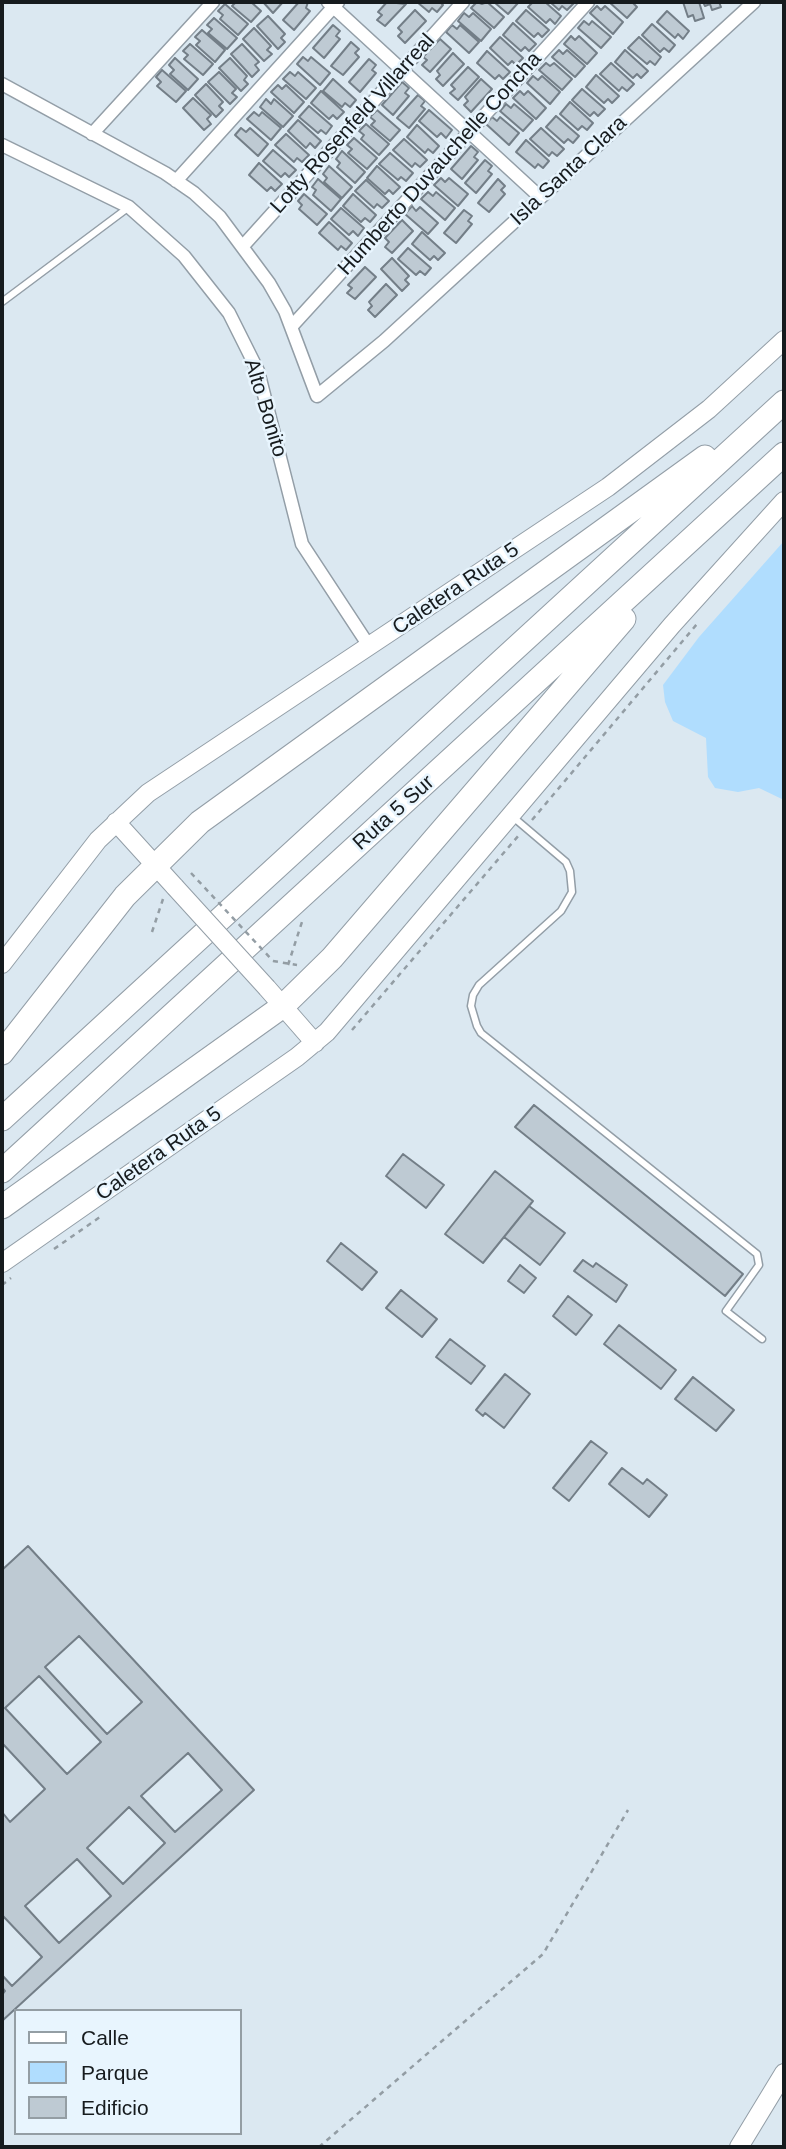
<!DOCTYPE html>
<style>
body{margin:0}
#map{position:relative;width:786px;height:2149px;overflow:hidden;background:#dbe8f1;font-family:Arial,sans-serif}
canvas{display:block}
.frame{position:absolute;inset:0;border:4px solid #161b1e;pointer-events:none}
.legend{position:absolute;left:14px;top:2009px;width:228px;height:126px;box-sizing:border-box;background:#e8f5fe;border:2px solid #949ea4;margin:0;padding:9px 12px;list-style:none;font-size:21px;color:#161b1e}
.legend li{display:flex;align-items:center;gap:14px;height:35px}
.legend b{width:35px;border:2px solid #949ea4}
</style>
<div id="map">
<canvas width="786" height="2149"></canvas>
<div class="frame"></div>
<ul class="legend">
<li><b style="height:9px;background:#fff"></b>Calle</li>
<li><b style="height:19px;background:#b0ddfe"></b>Parque</li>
<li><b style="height:19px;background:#becad3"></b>Edificio</li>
</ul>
</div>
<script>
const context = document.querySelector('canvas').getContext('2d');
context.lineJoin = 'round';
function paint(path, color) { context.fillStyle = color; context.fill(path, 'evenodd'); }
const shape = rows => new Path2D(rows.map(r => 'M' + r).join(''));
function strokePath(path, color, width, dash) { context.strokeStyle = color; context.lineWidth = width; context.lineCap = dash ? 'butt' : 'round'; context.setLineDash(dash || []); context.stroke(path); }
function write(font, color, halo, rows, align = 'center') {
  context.font = font + ' Arial,sans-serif'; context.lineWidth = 5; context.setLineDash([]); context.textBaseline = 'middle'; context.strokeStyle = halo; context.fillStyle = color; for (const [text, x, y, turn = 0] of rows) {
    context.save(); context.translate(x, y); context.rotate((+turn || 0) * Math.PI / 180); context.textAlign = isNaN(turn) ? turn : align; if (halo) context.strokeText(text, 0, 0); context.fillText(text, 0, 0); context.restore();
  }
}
paint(shape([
 [784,541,784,800,759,788,738,792,715,788,708,777,706,738,673,721,665,702,663,685,699,637]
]), '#b0ddfe');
const building = shape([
 [236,2,251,2,261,11,251,22,232,6,236,2],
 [263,2,283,2,273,13,263,2],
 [299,2,308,2,306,8,310,11,294,30,283,20,299,2],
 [387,2,406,4,385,26,377,20,382,15,378,12,387,2],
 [417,2,440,2,443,5,437,12,432,8,429,12,417,2],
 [477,2,482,4,487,2,504,17,494,28,471,8,477,2],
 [494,2,517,2,518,3,508,14,494,2],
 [533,2,545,2,561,16,555,24,550,19,546,23,528,7,533,2],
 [550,2,573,2,574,3,567,10,562,6,559,10,550,2],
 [609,2,632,2,637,7,627,18,609,2],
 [683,2,699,2,704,18,695,21,693,15,688,17,683,2],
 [703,2,719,2,721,7,712,10,710,4,705,6,703,2],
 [225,4,248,24,238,35,220,19,223,15,218,11,225,4],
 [597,6,601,10,605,6,623,22,613,34,590,13,597,6],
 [415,10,426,21,405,43,398,36,402,32,398,28,415,10],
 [526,10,549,30,542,37,538,33,534,37,516,21,526,10],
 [667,11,689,31,683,39,678,34,675,38,657,22,667,11],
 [464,13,469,17,473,13,491,29,481,41,458,21,464,13],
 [268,16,285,34,281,38,285,42,278,49,257,26,268,16],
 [214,18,237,38,227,49,208,33,212,29,207,25,214,18],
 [584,21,589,25,592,21,611,37,601,48,578,28,584,21],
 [513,23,536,44,529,51,525,47,521,51,503,35,513,23],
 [652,24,675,45,669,52,664,48,660,52,642,35,652,24],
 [333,25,340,31,336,36,340,39,324,58,313,48,333,25],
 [452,25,457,29,460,25,479,42,469,53,446,32,452,25],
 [254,28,271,46,267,50,272,54,264,61,243,39,254,28],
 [202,30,225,50,215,62,196,45,200,41,195,37,202,30],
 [571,36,575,40,579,36,597,53,587,64,564,44,571,36],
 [500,37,523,58,516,65,512,61,508,65,490,48,500,37],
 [639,37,661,57,655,65,650,61,647,64,628,48,639,37],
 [440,39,451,49,430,72,422,65,427,60,423,57,440,39],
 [351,42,359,49,355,53,359,57,343,75,331,66,351,42],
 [190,44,213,64,203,75,184,59,188,55,183,51,190,44],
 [242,44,259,62,255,65,259,70,252,77,231,54,242,44],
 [559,50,563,54,567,50,585,66,575,77,552,57,559,50],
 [625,50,648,71,641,78,637,74,633,78,615,62,625,50],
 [487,51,510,72,503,79,499,75,495,79,477,63,487,51],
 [453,53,464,64,443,86,436,79,440,75,437,71,453,53],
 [303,57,308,61,311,57,330,73,320,85,297,64,303,57],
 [175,58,198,79,188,90,170,74,174,70,169,65,175,58],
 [230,58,247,76,244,80,248,84,241,91,219,68,230,58],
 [369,59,376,65,372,70,376,73,360,92,349,82,369,59],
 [546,63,550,66,554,63,572,79,562,90,539,70,546,63],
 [611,63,634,84,627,91,622,87,619,91,600,74,611,63],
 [468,67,479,77,458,100,450,93,455,89,451,85,468,67],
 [162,70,186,91,176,102,157,86,161,82,156,77,162,70],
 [219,72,236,89,232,93,237,97,230,104,208,82,219,72],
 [290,72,295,76,298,72,316,88,306,99,283,79,290,72],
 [596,75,619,96,612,103,608,99,604,103,586,87,596,75],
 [533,76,538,80,542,76,560,92,550,104,527,83,533,76],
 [333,79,356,100,350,107,345,103,342,107,323,91,333,79],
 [481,79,492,89,471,112,464,105,468,101,465,97,481,79],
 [402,82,409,88,405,93,409,96,393,115,382,105,402,82],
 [206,84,223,102,219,106,223,110,216,117,195,95,206,84],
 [278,85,282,89,286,85,304,102,294,113,271,92,278,85],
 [582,89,605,109,598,116,594,112,590,116,572,100,582,89],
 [321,91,344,112,337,119,333,115,329,119,311,103,321,91],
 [520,91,524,95,528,91,546,108,536,119,513,98,520,91],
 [418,95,425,101,421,106,425,109,409,128,397,118,418,95],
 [193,98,211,115,207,119,211,124,204,130,183,108,193,98],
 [266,99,271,104,274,99,293,116,283,127,260,107,266,99],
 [570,102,593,123,587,130,582,126,578,130,560,114,570,102],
 [506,104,511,108,514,104,533,120,523,131,500,111,506,104],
 [309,106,332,126,326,134,321,130,318,133,299,117,309,106],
 [377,110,400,130,390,141,371,125,375,121,370,117,377,110],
 [429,110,452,130,446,138,441,133,437,137,419,121,429,110],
 [254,112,259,116,262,112,281,128,271,140,247,119,254,112],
 [556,116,579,136,573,143,568,139,564,143,546,127,556,116],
 [492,117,497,121,500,117,519,133,509,145,486,124,492,117],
 [298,120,321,141,315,148,310,143,306,148,288,131,298,120],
 [366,124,389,144,379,155,361,139,364,135,359,131,366,124],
 [417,125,439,146,433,153,428,149,425,153,407,137,417,125],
 [241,128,246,132,250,128,268,144,258,156,235,135,241,128],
 [541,128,564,149,557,156,552,152,549,156,530,139,541,128],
 [286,134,309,155,302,162,297,158,294,162,275,145,286,134],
 [354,138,377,158,367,169,348,153,352,149,347,145,354,138],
 [404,139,427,160,420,167,415,163,412,167,393,150,404,139],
 [526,140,549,161,543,168,538,164,535,168,516,152,526,140],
 [471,146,478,152,474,157,478,160,462,179,451,169,471,146],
 [273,150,296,170,289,177,285,173,281,177,263,161,273,150],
 [342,151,365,172,355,183,337,167,340,163,336,159,342,151],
 [390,153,413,173,406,181,401,177,398,180,379,164,390,153],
 [485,160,492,166,488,171,492,174,476,193,465,183,485,160],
 [259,163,282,184,275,191,271,187,267,191,249,175,259,163],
 [329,166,352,187,342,198,324,182,327,178,323,174,329,166],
 [377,166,400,187,393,194,389,190,385,194,367,178,377,166],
 [441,178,445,182,449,178,468,194,458,206,434,185,441,178],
 [318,179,341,199,331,211,313,195,316,190,312,187,318,179],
 [498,179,505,186,501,190,505,194,489,212,478,203,498,179],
 [366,180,389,201,382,208,377,204,374,208,355,191,366,180],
 [428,192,433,196,436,192,455,208,445,220,421,199,428,192],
 [304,194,327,214,317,225,299,209,302,205,298,201,304,194],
 [353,194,376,215,370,222,365,218,361,222,343,206,353,194],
 [412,206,416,211,420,207,438,223,428,234,405,214,412,206],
 [341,208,364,228,358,236,353,231,349,235,331,219,341,208],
 [464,210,472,216,468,221,472,224,456,243,444,233,464,210],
 [402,220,413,231,392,253,385,247,389,242,385,238,402,220],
 [329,222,352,243,346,250,341,246,338,250,319,233,329,222],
 [422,232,445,253,438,260,434,256,430,260,412,244,422,232],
 [408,248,431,268,425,275,420,271,416,275,398,259,408,248],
 [392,258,409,276,405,280,409,284,402,291,381,269,392,258],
 [365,267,376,277,355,299,347,293,352,288,348,285,365,267],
 [386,284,397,295,375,317,368,310,372,306,369,302,386,284],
 [534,1105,743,1274,725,1296,515,1127,534,1105],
 [403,1154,444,1185,426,1208,386,1176,403,1154],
 [495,1171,533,1201,483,1263,445,1234,495,1171],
 [529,1206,565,1233,540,1265,504,1237,529,1206],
 [341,1243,377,1272,362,1290,327,1261,341,1243],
 [583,1260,593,1267,596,1263,627,1285,616,1302,574,1271,583,1260],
 [520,1265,536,1278,524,1293,508,1281,520,1265],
 [401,1290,437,1319,422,1337,386,1308,401,1290],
 [568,1296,592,1315,576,1335,553,1316,568,1296],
 [619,1325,676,1370,661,1389,604,1344,619,1325],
 [450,1339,485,1366,471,1384,436,1357,450,1339],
 [505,1374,530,1394,504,1428,485,1413,483,1416,476,1410,505,1374],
 [693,1377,734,1410,716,1431,675,1399,693,1377],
 [591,1441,607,1453,569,1501,553,1488,591,1441],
 [622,1468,643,1484,647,1479,667,1495,649,1517,609,1484,622,1468],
 [28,1546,254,1790,2,2021,2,1995,5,1991,2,1987,2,1975,12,1986,42,1957,2,1915,2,1812,10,1822,45,1789,2,1743,2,1570,28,1546],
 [79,1636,142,1702,107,1734,45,1667,79,1636],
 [39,1676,101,1742,67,1774,5,1708,39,1676],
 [188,1753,222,1790,175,1832,141,1796,188,1753],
 [129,1807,165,1843,123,1884,87,1848,129,1807],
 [77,1859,111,1896,59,1943,25,1906,77,1859]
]);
paint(building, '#becad3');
strokePath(building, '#737e87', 2);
const lane = shape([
 [2,302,129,207],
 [513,817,566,862,570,871,572,892,561,911,479,985,473,995,471,1006,477,1026,481,1033,757,1254,759,1265,726,1311,762,1339]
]);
const street = shape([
 [328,2,540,197],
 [2,84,165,173,194,193,220,217,269,283,285,311,317,396,384,341,754,2],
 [92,134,213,2],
 [2,145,129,207,184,256,229,313,258,371,302,544,369,646],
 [176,181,338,2],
 [243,246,463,2],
 [292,326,588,2]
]);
const secondary = shape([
 [116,822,175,887],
 [2,964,98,840,148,793,608,487,709,409,784,340],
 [267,988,315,1043],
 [2,1263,297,1057,327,1032,672,625,784,501],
 [739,2147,784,2073]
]);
const highway = shape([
 [2,1053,125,896,200,822,705,457],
 [2,1119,784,402],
 [2,1171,784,454],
 [2,1207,283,1006,332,958,624,619]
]);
strokePath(lane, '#939ea7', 9);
strokePath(street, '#939ea7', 15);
strokePath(secondary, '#939ea7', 20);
strokePath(highway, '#939ea7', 25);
strokePath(shape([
 [532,820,697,624],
 [152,932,163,899],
 [273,961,297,965],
 [288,965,302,922],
 [352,1030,519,835],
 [54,1249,100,1217],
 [2,1285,11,1278],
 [319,2147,543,1954,628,1810]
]), '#939da4', 2.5, [5, 5]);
strokePath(lane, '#fff', 6);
strokePath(street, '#fff', 12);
strokePath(secondary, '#fff', 18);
strokePath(highway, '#fff', 23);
const secondaryBridge = shape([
 [175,887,267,988]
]);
strokePath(secondaryBridge, '#939ea7', 20, []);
strokePath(shape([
 [191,873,273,961]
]), '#939da4', 2.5, [5, 5]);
strokePath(secondaryBridge, '#fff', 18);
write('21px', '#161b1e', '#e8f5fe', [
 ["Lotty Rosenfeld Villarreal",353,124,-48],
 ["Humberto Duvauchelle Concha",440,164,-48],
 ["Isla Santa Clara",569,171,-43],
 ["Alto Bonito",265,408,73],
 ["Caletera Ruta 5",456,589,-34],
 ["Ruta 5 Sur",394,813,-42],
 ["Caletera Ruta 5",159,1154,-35]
]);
</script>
